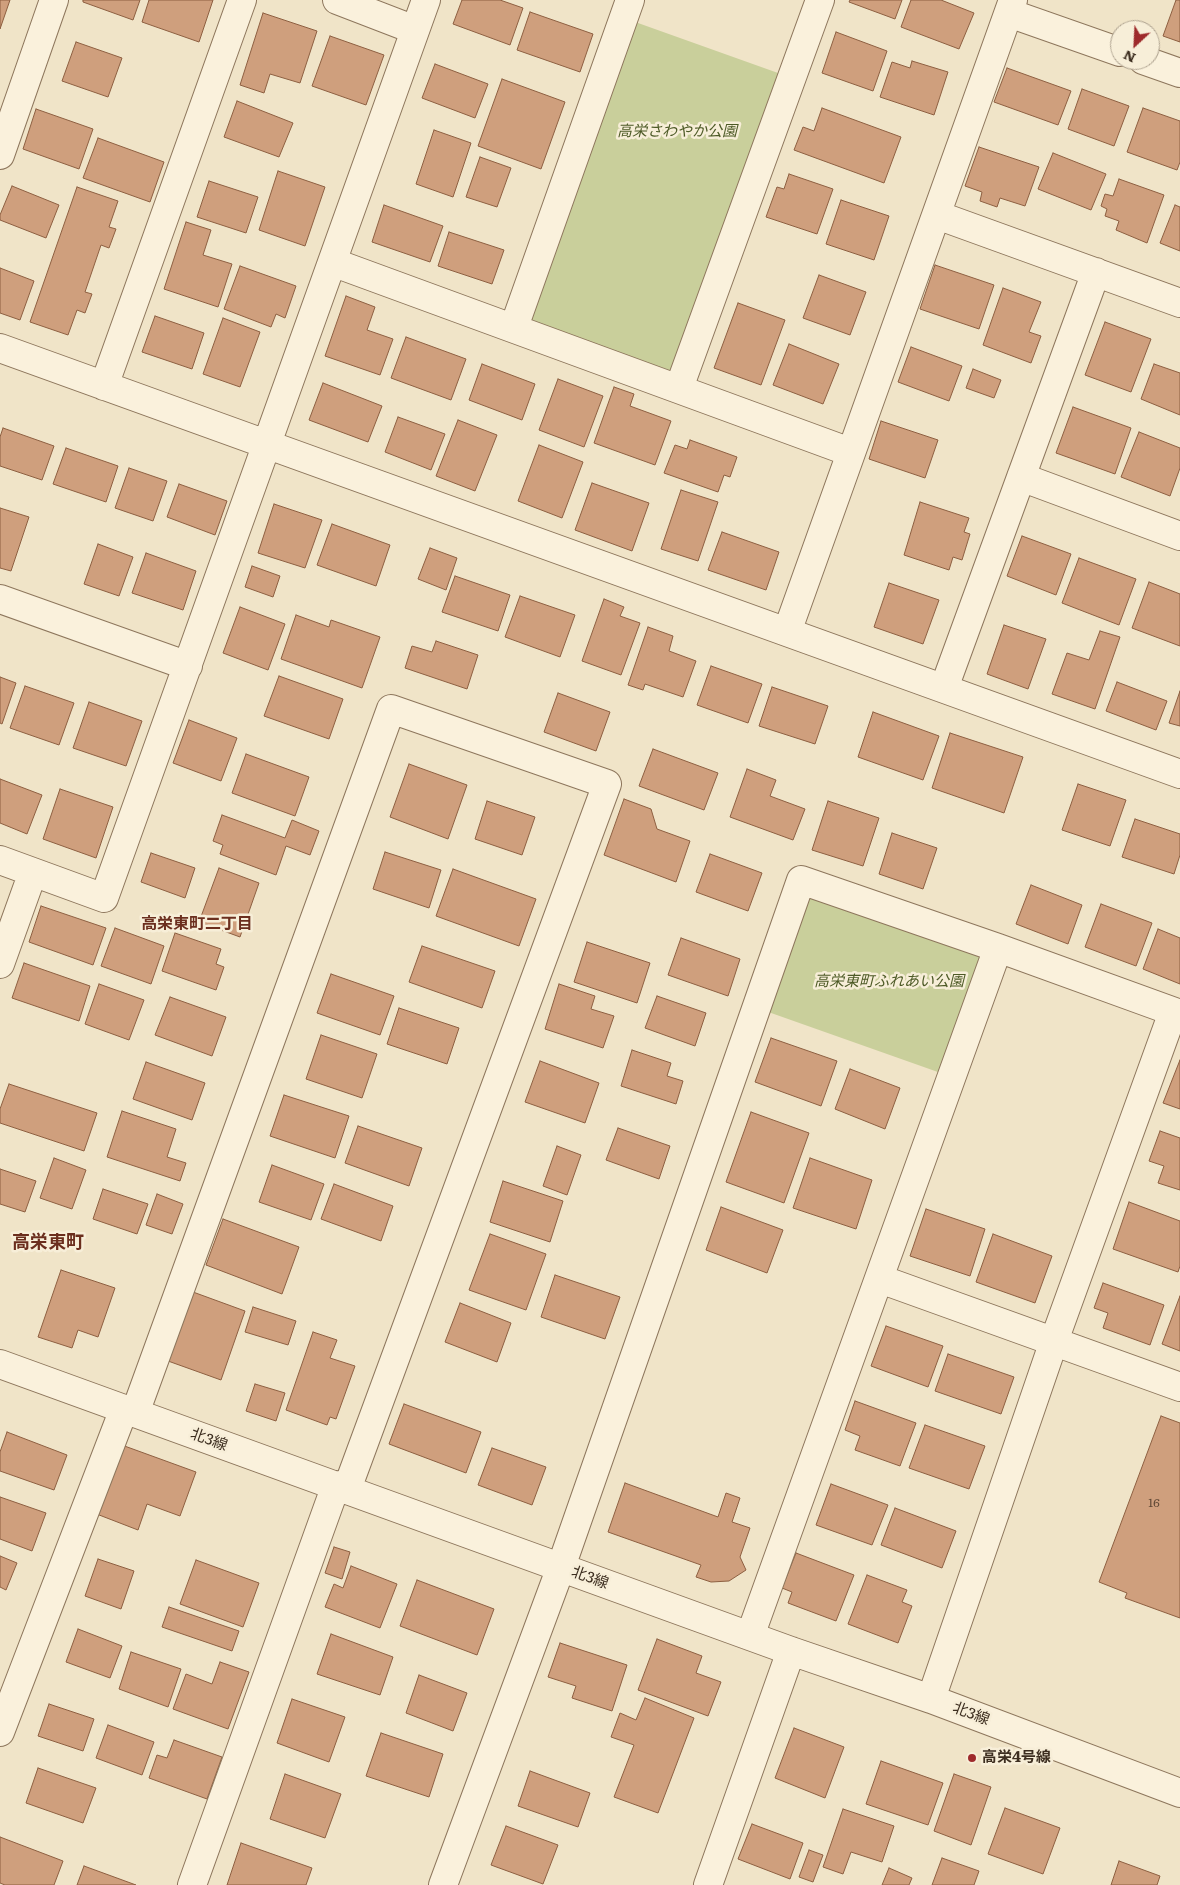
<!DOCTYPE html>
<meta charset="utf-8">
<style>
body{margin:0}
#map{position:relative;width:1180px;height:1885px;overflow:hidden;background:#f0e4c8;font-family:Literata,serif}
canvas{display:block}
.north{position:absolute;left:1110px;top:20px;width:50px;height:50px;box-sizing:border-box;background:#f7eed8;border:1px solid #ada18e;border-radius:50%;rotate:205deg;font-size:14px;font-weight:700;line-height:20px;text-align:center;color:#3d2e20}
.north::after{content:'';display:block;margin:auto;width:18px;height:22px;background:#9e2a2b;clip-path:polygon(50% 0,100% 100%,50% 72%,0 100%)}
</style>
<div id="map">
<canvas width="1180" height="1885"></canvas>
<div class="north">N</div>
</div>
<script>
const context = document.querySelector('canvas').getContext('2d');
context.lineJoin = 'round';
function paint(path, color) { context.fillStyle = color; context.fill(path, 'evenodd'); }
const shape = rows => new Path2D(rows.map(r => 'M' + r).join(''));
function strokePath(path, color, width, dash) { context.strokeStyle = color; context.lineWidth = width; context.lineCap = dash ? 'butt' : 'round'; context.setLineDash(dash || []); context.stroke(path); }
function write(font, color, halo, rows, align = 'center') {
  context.font = font + ' Literata,"Noto Sans JP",serif'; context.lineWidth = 5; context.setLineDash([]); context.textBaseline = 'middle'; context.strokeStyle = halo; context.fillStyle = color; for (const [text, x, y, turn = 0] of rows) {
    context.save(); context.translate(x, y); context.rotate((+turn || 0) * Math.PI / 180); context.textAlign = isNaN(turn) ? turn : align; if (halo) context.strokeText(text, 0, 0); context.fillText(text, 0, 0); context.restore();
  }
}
paint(shape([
 [624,18,792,78,679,388,514,327],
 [801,880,998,948,952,1077,757,1008]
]), '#c9cf9b');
const building = shape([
 [0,0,10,0,0,29,0,0],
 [83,0,140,0,133,20,83,2,83,0],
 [149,0,213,0,199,42,142,22,149,0],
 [462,0,500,0,523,8,510,45,453,24,462,0],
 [850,0,902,0,895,19,849,2,850,0],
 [911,0,941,0,974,13,959,49,901,27,911,0],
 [1176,0,1180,0,1180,42,1163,36,1176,0],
 [530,12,593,34,580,72,517,50,530,12],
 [263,13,317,31,300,83,270,74,264,93,240,85,263,13],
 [836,32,887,51,873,91,822,73,836,32],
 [330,36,384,55,366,105,312,86,330,36],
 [76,42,122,58,108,97,62,81,76,42],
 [912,61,948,72,934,115,880,97,892,62,910,68,912,61],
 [435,64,488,84,475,118,422,98,435,64],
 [1007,68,1071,91,1058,125,994,102,1007,68],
 [502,79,565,102,541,169,478,146,502,79],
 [1082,89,1129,106,1114,146,1068,129,1082,89],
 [237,101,293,123,279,157,224,137,237,101],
 [822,108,901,137,884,183,794,150,803,127,814,131,822,108],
 [1143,108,1180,121,1180,162,1177,170,1127,152,1143,108],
 [36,109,93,129,79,169,23,149,36,109],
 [434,130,471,143,453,197,416,184,434,130],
 [98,138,164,162,150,202,83,178,98,138],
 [979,147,1039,167,1025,206,1000,198,997,207,980,201,982,192,965,186,979,147],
 [1053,153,1106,174,1091,210,1038,189,1053,153],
 [480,157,511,168,497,207,466,197,480,157],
 [278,171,325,187,305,246,259,230,278,171],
 [789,174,833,189,817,234,766,217,777,187,784,189,789,174],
 [1119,179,1164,195,1147,243,1116,230,1119,221,1105,216,1107,209,1101,206,1105,194,1113,196,1119,179],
 [209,181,258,197,246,233,197,217,209,181],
 [12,186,59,205,46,238,0,220,0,215,12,186],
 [77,187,118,201,109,227,116,229,109,248,101,245,85,292,92,294,85,313,77,310,68,335,30,322,77,187],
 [841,200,889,216,874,260,826,244,841,200],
 [384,205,443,226,430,262,372,242,384,205],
 [1175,205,1180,207,1180,251,1160,243,1175,205],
 [186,222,211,230,203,255,232,264,218,307,164,289,186,222],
 [449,232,504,250,492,284,438,266,449,232],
 [935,265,994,285,979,329,920,309,935,265],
 [240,266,296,286,285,318,276,314,271,327,224,309,240,266],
 [0,268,34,281,20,320,0,313,0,268],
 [819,275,866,292,850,335,803,318,819,275],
 [1003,288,1041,302,1029,332,1041,336,1031,363,983,345,1003,288],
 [346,296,375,307,367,330,393,339,380,375,325,356,346,296],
 [738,303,785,320,761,385,714,368,738,303],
 [155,316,204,333,192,369,142,352,155,316],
 [223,318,260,332,240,387,203,374,223,318],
 [1105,322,1151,339,1131,392,1085,375,1105,322],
 [406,337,466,359,451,400,391,378,406,337],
 [789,344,839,364,823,404,773,385,789,344],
 [911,347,962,366,949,401,898,382,911,347],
 [482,364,535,384,522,420,469,400,482,364],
 [1154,364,1180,373,1180,415,1141,399,1154,364],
 [973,369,1001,380,994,398,966,388,973,369],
 [558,379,603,396,584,447,539,430,558,379],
 [323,383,382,406,368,442,309,420,323,383],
 [614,387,634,394,630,406,671,421,655,465,594,443,614,387],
 [1073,407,1131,428,1115,474,1056,453,1073,407],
 [398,417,445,434,431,470,385,452,398,417],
 [458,420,497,435,475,491,436,476,458,420],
 [881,421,938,440,925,478,869,459,881,421],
 [3,428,54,446,42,480,0,466,0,437,3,428],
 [1139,432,1180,448,1180,468,1170,496,1121,477,1139,432],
 [690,440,737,457,730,477,724,475,718,492,664,473,675,445,687,449,690,440],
 [539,445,583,462,562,518,518,501,539,445],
 [66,448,118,466,106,502,53,484,66,448],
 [129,468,167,481,153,521,115,508,129,468],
 [592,483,649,503,632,551,575,530,592,483],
 [179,484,227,501,215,535,167,517,179,484],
 [681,490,718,502,698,561,661,549,681,490],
 [920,502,969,518,964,532,970,534,962,560,953,557,949,570,904,555,920,502],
 [274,504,322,520,305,568,258,553,274,504],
 [0,508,29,517,11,571,0,568,0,508],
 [332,524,390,545,376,586,317,565,332,524],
 [722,532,779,552,766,590,708,570,722,532],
 [1022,536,1071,554,1056,595,1007,576,1022,536],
 [98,544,133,557,119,596,84,584,98,544],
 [430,548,457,558,446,590,418,579,430,548],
 [146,553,196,571,183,610,132,593,146,553],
 [1079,558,1136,579,1119,625,1062,603,1079,558],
 [252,566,280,576,273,597,245,587,252,566],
 [455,576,510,595,498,631,442,612,455,576],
 [1149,582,1180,594,1180,646,1132,628,1149,582],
 [889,583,939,600,923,644,874,627,889,583],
 [520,596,575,615,560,657,505,637,520,596],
 [604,599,624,607,620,616,640,623,621,675,582,661,604,599],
 [240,607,285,624,268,670,223,653,240,607],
 [296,615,329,627,331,620,380,637,362,688,281,659,296,615],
 [1004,625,1046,639,1028,689,987,674,1004,625],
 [648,627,673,636,669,651,696,661,683,697,645,684,643,690,628,685,648,627],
 [1100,631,1120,637,1095,709,1052,694,1067,653,1089,660,1100,631],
 [436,641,478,655,467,689,405,668,412,646,432,652,436,641],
 [711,666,762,684,748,723,697,705,711,666],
 [279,676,343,699,329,739,264,716,279,676],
 [0,677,16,683,2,724,0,723,0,677],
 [1117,682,1167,701,1156,730,1106,711,1117,682],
 [25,686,74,703,59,745,10,728,25,686],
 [772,687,828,706,815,744,759,726,772,687],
 [1180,691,1180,726,1169,723,1180,691],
 [558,693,610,712,596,751,544,732,558,693],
 [89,702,142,721,126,766,73,748,89,702],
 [873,712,939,736,923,780,858,757,873,712],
 [189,720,237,738,221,781,173,763,189,720],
 [950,733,1023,757,1004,813,932,788,950,733],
 [653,749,718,773,704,810,639,786,653,749],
 [246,754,309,777,295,816,232,793,246,754],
 [409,764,467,785,448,839,390,817,409,764],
 [747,769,776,780,770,796,805,809,793,840,730,817,747,769],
 [0,779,42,795,27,834,0,823,0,779],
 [1078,784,1126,800,1110,846,1062,830,1078,784],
 [60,789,113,807,96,858,43,839,60,789],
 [624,799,651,809,657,829,690,841,676,882,604,855,624,799],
 [487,801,535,817,522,855,475,839,487,801],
 [828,801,879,818,863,866,812,850,828,801],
 [222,815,285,838,292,820,319,831,310,855,286,846,276,875,220,854,223,845,213,841,222,815],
 [1135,819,1180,834,1180,855,1174,874,1122,857,1135,819],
 [892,833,937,848,923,889,879,874,892,833],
 [385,852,441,870,429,908,373,889,385,852],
 [151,853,195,868,185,898,141,882,151,853],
 [710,854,762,873,748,911,696,892,710,854],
 [219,868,259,883,240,937,199,922,219,868],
 [453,869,536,899,519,946,436,916,453,869],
 [1031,885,1082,905,1068,944,1016,924,1031,885],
 [1101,904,1152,923,1136,966,1085,947,1101,904],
 [41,906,106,928,93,965,29,942,41,906],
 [115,928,164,946,151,984,101,966,115,928],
 [1158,929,1180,938,1180,984,1143,969,1158,929],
 [175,933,221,949,216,964,224,967,216,990,162,971,175,933],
 [681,938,740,959,728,996,668,975,681,938],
 [587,942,650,963,637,1003,574,982,587,942],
 [422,946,495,971,482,1008,409,982,422,946],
 [24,963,90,986,79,1021,12,998,24,963],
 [331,974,394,996,380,1035,317,1013,331,974],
 [99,984,144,1000,129,1040,85,1024,99,984],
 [559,984,595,996,591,1009,614,1016,603,1048,545,1029,559,984],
 [657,996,706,1013,695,1046,645,1028,657,996],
 [170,997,226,1017,212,1056,155,1035,170,997],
 [399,1008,459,1028,447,1064,387,1044,399,1008],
 [321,1035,377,1054,362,1098,306,1079,321,1035],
 [771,1038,837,1061,821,1106,755,1082,771,1038],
 [632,1050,671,1063,667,1076,683,1081,676,1104,621,1086,632,1050],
 [1180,1060,1180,1109,1163,1103,1180,1060],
 [540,1061,599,1083,585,1123,525,1102,540,1061],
 [146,1062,205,1083,192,1120,133,1099,146,1062],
 [850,1069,900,1088,885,1129,835,1109,850,1069],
 [9,1084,97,1113,84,1151,0,1123,0,1109,9,1084],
 [284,1095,349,1116,335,1158,270,1136,284,1095],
 [122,1111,176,1129,167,1157,186,1163,180,1181,107,1157,122,1111],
 [751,1112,809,1133,784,1203,726,1182,751,1112],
 [358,1126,422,1148,409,1186,345,1163,358,1126],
 [618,1128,670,1146,659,1179,606,1160,618,1128],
 [1160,1131,1180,1138,1180,1190,1158,1183,1164,1166,1149,1161,1160,1131],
 [557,1146,581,1155,567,1195,543,1186,557,1146],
 [54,1158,86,1170,72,1209,40,1198,54,1158],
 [810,1158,872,1180,856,1229,793,1208,810,1158],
 [272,1165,324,1184,311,1220,259,1202,272,1165],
 [0,1169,36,1181,25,1212,0,1204,0,1169],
 [503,1181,563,1201,550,1242,490,1222,503,1181],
 [334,1184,393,1206,381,1241,321,1219,334,1184],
 [103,1189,148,1204,137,1234,93,1219,103,1189],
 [157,1194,183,1204,172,1234,146,1225,157,1194],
 [1129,1202,1180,1221,1180,1266,1178,1272,1113,1249,1129,1202],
 [721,1207,783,1230,767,1273,706,1250,721,1207],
 [926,1209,985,1229,970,1276,910,1256,926,1209],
 [223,1219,299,1247,282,1294,206,1265,223,1219],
 [490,1234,546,1254,526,1310,469,1290,490,1234],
 [993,1234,1052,1256,1035,1303,976,1282,993,1234],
 [61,1270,115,1288,98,1337,78,1330,72,1348,38,1337,61,1270],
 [555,1275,620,1297,605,1339,541,1317,555,1275],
 [1103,1283,1164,1305,1150,1345,1103,1328,1108,1313,1094,1308,1103,1283],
 [193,1292,245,1311,221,1380,168,1361,193,1292],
 [1180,1296,1180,1351,1162,1344,1180,1296],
 [460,1303,511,1323,497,1362,445,1342,460,1303],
 [253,1307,296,1321,288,1345,245,1332,253,1307],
 [886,1326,943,1346,928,1387,871,1366,886,1326],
 [313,1332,337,1340,330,1358,355,1366,336,1419,330,1417,327,1425,286,1410,313,1332],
 [948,1354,1014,1377,1001,1414,935,1391,948,1354],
 [255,1384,285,1393,276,1421,246,1411,255,1384],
 [855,1401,916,1423,900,1466,855,1450,860,1436,845,1430,855,1401],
 [404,1404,481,1432,466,1473,389,1444,404,1404],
 [1161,1416,1180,1423,1180,1618,1125,1598,1127,1593,1099,1582,1161,1416],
 [925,1425,985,1446,969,1489,909,1468,925,1425],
 [7,1432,67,1455,54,1490,0,1471,0,1452,7,1432],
 [119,1444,196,1472,180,1516,147,1504,138,1530,94,1513,119,1444],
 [492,1448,546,1467,532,1505,478,1485,492,1448],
 [625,1483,718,1517,726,1493,740,1498,732,1522,750,1528,740,1557,746,1570,729,1581,711,1582,696,1577,701,1565,608,1532,625,1483],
 [831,1484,888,1505,872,1545,816,1525,831,1484],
 [0,1497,46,1513,32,1551,0,1539,0,1497],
 [895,1508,956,1531,942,1568,881,1545,895,1508],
 [334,1547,350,1552,342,1579,325,1573,334,1547],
 [796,1553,854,1575,836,1621,788,1603,792,1592,782,1588,796,1553],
 [0,1556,17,1563,6,1590,0,1587,0,1556],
 [98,1559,134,1571,121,1609,85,1596,98,1559],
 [196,1560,259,1583,243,1627,180,1604,196,1560],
 [351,1566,397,1584,380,1628,325,1607,334,1584,343,1588,351,1566],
 [867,1575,907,1590,902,1602,912,1606,898,1643,848,1624,867,1575],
 [417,1580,494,1609,477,1655,400,1626,417,1580],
 [169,1607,239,1631,232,1651,162,1627,169,1607],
 [78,1629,122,1646,110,1678,66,1662,78,1629],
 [331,1634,393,1657,380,1695,317,1674,331,1634],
 [657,1639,702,1656,696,1673,721,1682,708,1716,638,1690,657,1639],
 [560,1643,627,1665,612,1711,572,1698,576,1686,548,1677,560,1643],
 [131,1652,181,1669,168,1707,119,1689,131,1652],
 [220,1662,249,1672,228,1729,173,1709,186,1674,212,1684,220,1662],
 [419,1675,467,1693,453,1731,406,1713,419,1675],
 [645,1698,694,1718,658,1813,614,1797,634,1745,611,1737,620,1713,636,1720,645,1698],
 [292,1699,345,1717,329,1762,277,1743,292,1699],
 [49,1704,94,1719,83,1751,38,1736,49,1704],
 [108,1725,154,1742,142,1775,96,1758,108,1725],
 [794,1728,844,1747,825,1798,775,1778,794,1728],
 [381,1733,443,1754,429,1797,366,1776,381,1733],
 [174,1740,222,1757,207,1799,149,1778,157,1755,167,1758,174,1740],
 [881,1761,943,1783,928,1825,866,1804,881,1761],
 [38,1768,96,1788,83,1823,26,1803,38,1768],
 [530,1771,590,1793,578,1827,518,1806,530,1771],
 [285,1774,341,1794,325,1838,270,1819,285,1774],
 [954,1774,991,1787,971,1845,934,1831,954,1774],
 [1005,1808,1060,1828,1043,1874,988,1854,1005,1808],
 [843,1809,894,1826,882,1862,851,1852,843,1874,823,1867,843,1809],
 [752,1824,803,1843,790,1879,738,1859,752,1824],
 [506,1826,558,1845,543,1884,491,1865,506,1826],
 [0,1837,63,1861,54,1885,5,1885,0,1883,0,1837],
 [241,1843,312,1868,306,1885,227,1885,241,1843],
 [809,1850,823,1855,813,1882,799,1877,809,1850],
 [942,1858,979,1871,974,1885,932,1885,942,1858],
 [1119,1861,1160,1876,1157,1885,1111,1885,1119,1861],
 [84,1866,136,1885,77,1885,84,1866],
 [889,1868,912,1878,909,1885,882,1885,889,1868]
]);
paint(building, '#cf9f7d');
strokePath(building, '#8d5f41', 1);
const minor = shape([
 [337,0,415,30],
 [1009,13,1120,52],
 [1143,60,1180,73],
 [0,155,54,0],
 [937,215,1180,303],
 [332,262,850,452],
 [514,327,630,0],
 [0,348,1180,774],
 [104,386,242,0],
 [679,388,820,0],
 [1021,477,1180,536],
 [0,599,188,666],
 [787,632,1013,0],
 [944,688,1096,272],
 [0,860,104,898,426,0],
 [0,964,33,872],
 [880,1279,1180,1387],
 [0,1364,791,1651,931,1699,1180,1793],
 [135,1413,391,709,607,784,347,1489],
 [750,1636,998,948],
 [931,1699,1054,1341,1173,1012],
 [0,1732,124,1409],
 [192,1885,336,1485],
 [443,1885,561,1567,801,880,998,948,1180,1014],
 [708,1885,791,1651]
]);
strokePath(minor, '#8d765c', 30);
strokePath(minor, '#faf1dc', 28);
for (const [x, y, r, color] of [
 [972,1758,5,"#9e2a2b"]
]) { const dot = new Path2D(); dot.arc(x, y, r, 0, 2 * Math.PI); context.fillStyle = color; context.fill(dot); strokePath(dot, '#f7eed8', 2); }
write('12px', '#624a37', null, [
 ["16",1154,1503]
]);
write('italic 15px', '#4d5a26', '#f7eed8', [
 ["高栄さわやか公園",677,132],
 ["高栄東町ふれあい公園",889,982]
]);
write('15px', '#3d2e20', '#f7eed8', [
 ["北3線",209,1440,20],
 ["北3線",590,1578,20],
 ["北3線",971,1714,21]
]);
write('bold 15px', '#3d2e20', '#f7eed8', [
 ["高栄4号線",982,1758]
], 'left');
write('bold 16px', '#6b2e1e', '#f7eed8', [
 ["高栄東町二丁目",197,924]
]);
write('bold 18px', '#6b2e1e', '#f7eed8', [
 ["高栄東町",48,1243]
]);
</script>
